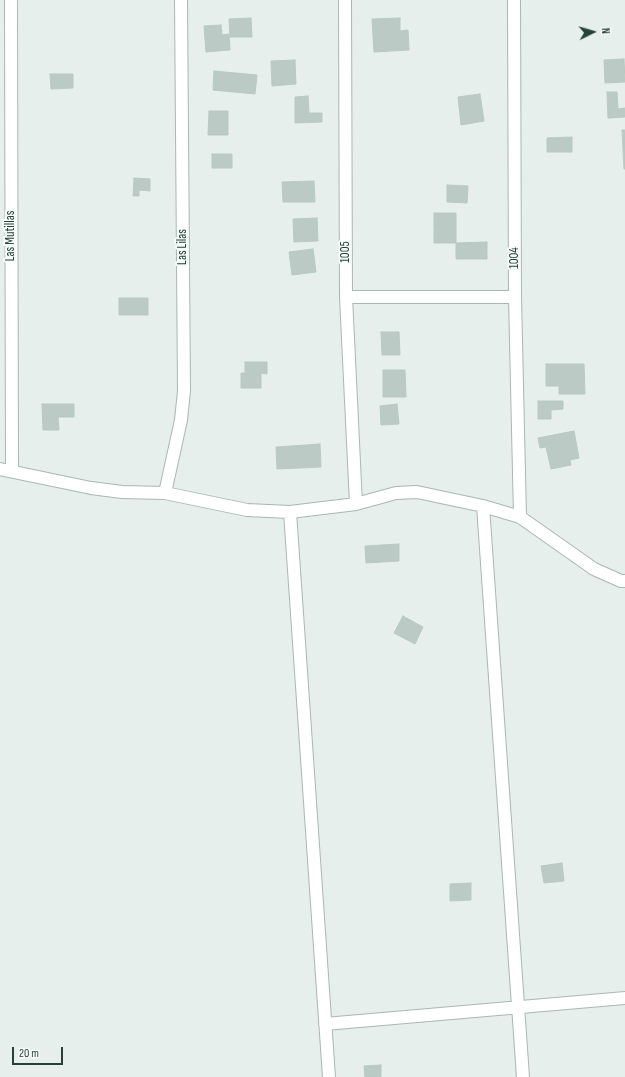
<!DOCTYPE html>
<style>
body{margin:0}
#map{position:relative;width:625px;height:1077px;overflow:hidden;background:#e6efeb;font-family:"Sofia Sans Condensed",sans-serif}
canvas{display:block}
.north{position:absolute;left:573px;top:12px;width:40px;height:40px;-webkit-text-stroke:3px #f7fbf9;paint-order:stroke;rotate:85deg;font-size:11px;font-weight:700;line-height:16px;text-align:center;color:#24423a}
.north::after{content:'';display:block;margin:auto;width:14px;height:18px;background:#24423a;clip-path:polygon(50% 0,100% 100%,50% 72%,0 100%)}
.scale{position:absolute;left:12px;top:1047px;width:51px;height:18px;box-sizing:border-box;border:2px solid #24423a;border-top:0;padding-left:5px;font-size:12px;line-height:14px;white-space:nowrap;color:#24423a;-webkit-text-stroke:3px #f7fbf9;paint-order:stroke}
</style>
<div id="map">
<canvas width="625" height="1077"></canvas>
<div class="north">N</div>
<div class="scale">20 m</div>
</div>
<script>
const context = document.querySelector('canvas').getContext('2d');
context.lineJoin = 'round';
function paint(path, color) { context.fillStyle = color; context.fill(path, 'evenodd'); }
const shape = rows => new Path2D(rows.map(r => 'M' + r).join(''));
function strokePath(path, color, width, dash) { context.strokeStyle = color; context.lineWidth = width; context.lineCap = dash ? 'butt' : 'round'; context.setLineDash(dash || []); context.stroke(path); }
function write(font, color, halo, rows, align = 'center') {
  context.font = font + ' "Sofia Sans Condensed",sans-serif'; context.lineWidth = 4; context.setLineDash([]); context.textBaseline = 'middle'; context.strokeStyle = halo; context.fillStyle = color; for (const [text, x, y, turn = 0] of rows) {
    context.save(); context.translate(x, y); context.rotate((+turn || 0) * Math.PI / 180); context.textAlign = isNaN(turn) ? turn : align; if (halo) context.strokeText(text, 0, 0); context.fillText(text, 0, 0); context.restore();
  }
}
const building = shape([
 [251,18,252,37,230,37,229,19,251,18],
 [400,18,400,31,408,30,409,50,374,52,372,19,400,18],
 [221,25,222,35,229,34,230,50,206,52,204,26,221,25],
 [624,59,625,82,605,83,604,60,624,59],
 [295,60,296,84,272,86,271,61,295,60],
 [214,71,257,75,255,94,213,90,214,71],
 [50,74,73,74,73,88,51,89,50,74],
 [607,92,617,92,618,109,625,108,625,117,608,118,607,92],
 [480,94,484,121,461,125,458,97,480,94],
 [308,96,309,113,322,113,322,122,295,123,295,97,308,96],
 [209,111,228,111,228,135,208,135,209,111],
 [622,130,625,130,625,169,624,169,622,130],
 [572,137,572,152,547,152,547,138,572,137],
 [212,154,232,154,232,168,212,168,212,154],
 [134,178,150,179,150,191,139,190,139,196,133,196,134,178],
 [314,181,315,202,283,202,282,182,314,181],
 [447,185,468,186,467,203,447,202,447,185],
 [434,213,456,213,456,226,434,226,434,213],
 [317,218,318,241,294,242,293,219,317,218],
 [434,226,456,226,456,243,434,243,434,226],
 [487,242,487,259,456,259,456,243,487,242],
 [313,249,316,272,292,275,289,252,313,249],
 [119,298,148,298,148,315,119,315,119,298],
 [381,332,399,332,400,355,382,355,381,332],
 [245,362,267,362,267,374,261,373,261,388,241,388,241,373,245,373,245,362],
 [546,364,584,364,585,394,559,394,559,386,546,386,546,364],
 [383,370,405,370,406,397,383,397,383,370],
 [538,401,563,401,563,409,551,410,551,419,538,419,538,401],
 [42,404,74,404,74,417,58,417,59,430,43,430,42,404],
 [397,404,399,424,381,425,380,406,397,404],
 [574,431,579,458,570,460,571,465,551,469,546,447,540,448,538,438,574,431],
 [320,444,321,467,277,469,276,447,320,444],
 [399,544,399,561,366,563,365,546,399,544],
 [403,616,423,627,415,644,394,633,403,616],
 [562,863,564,881,544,883,541,866,562,863],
 [471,883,471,900,450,901,450,884,471,883],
 [381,1065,381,1077,365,1077,364,1066,381,1065]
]);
paint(building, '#bbcac4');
strokePath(building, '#b8c9c2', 1);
const street = shape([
 [11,0,12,471],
 [345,0,346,297,356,504],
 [514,0,515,297,520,517],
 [346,297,515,297],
 [0,469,91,488,122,492,165,493,247,510,290,512,356,504,396,493,417,492,483,506,520,517,594,569,621,581,625,581],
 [165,493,181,420,184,391,181,0],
 [483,506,523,1077],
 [290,512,329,1077],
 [325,1024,625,998]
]);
strokePath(street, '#a8b8b2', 14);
strokePath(street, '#fff', 12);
write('13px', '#24423a', '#f7fbf9', [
 ["Las Mutillas",11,236,-90],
 ["Las Lilas",183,247,-90],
 ["1005",346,252,-90],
 ["1004",515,258,-90]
]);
</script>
